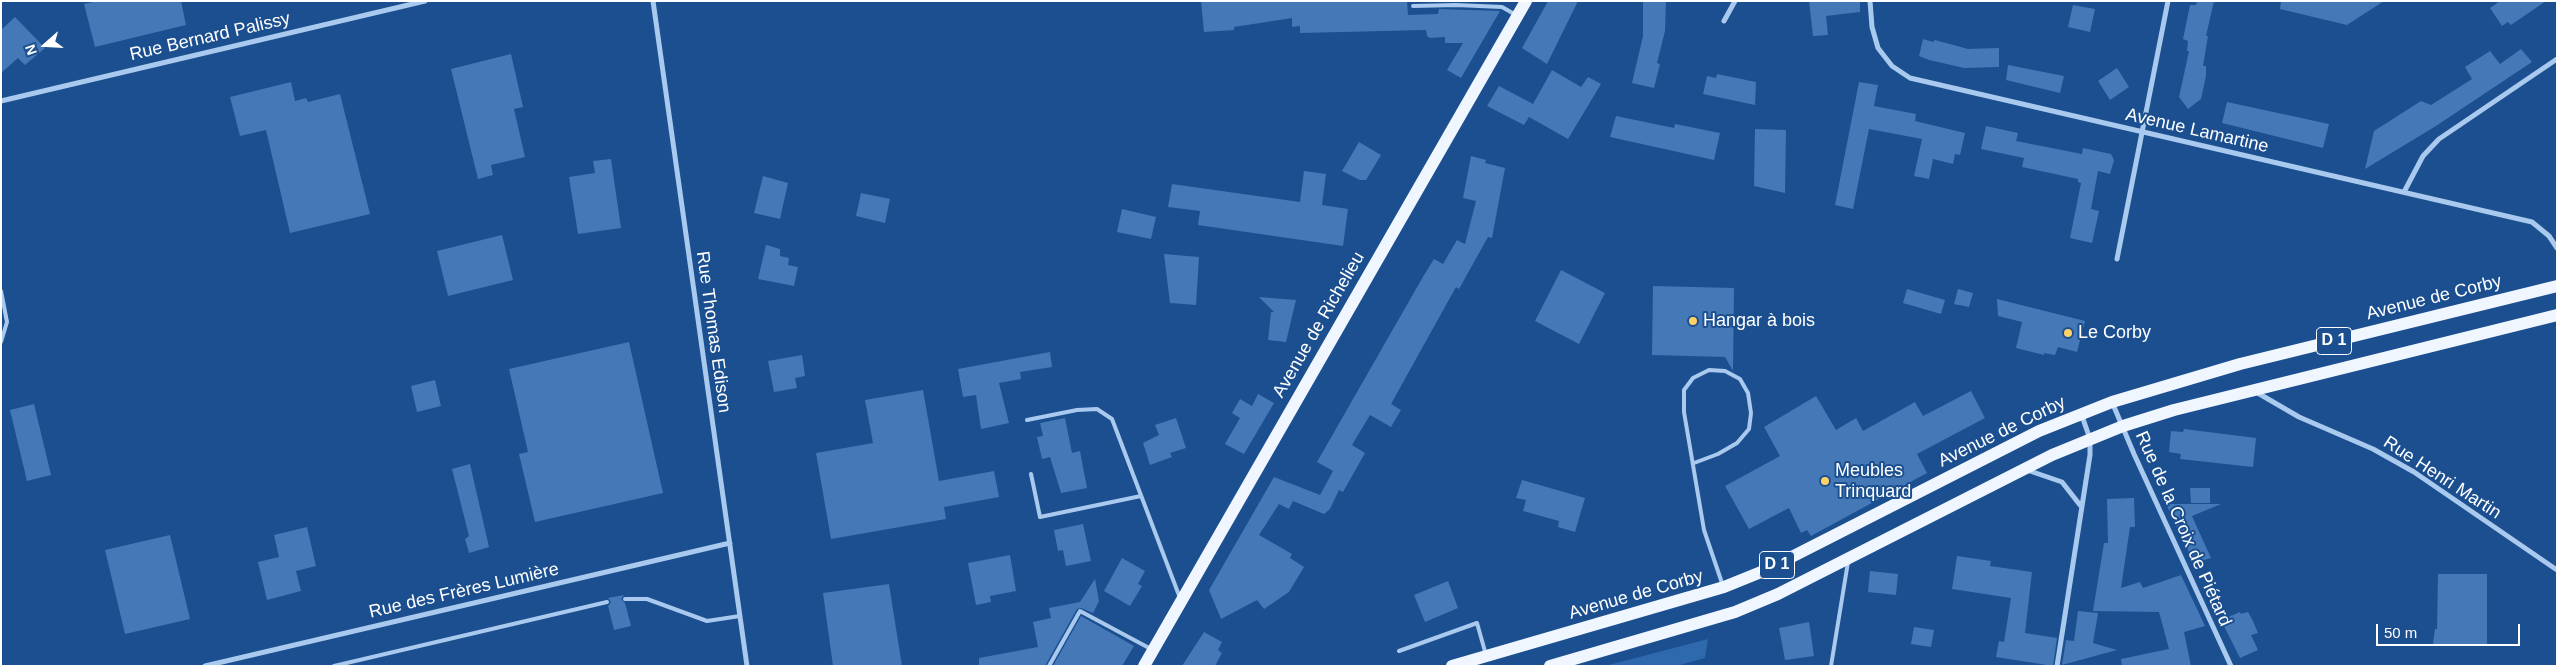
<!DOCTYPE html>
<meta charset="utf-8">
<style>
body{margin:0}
#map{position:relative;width:2558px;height:667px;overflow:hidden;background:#1b4f8f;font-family:Arial,sans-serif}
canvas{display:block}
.frame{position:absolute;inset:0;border:2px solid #fff;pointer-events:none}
.north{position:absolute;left:20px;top:20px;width:50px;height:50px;-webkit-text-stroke:4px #1b4f8f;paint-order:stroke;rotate:251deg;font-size:14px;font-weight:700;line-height:20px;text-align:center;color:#fff}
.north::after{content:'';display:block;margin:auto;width:18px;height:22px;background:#fff;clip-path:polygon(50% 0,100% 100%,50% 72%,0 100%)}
.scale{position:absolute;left:2376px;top:624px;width:144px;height:22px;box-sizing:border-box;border:2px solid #fff;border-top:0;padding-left:6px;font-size:15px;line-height:18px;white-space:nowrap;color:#fff;-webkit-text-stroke:4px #1b4f8f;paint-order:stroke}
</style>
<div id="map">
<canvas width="2558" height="667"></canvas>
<div class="frame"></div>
<div class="north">N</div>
<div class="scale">50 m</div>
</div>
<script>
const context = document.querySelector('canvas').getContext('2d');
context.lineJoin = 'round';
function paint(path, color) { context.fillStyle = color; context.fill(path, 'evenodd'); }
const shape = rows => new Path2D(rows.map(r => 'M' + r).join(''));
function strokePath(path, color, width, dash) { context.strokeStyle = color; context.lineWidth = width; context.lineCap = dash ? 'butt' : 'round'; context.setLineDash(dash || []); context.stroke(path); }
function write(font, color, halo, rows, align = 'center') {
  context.font = font + ' Arial,sans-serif'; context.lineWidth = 4; context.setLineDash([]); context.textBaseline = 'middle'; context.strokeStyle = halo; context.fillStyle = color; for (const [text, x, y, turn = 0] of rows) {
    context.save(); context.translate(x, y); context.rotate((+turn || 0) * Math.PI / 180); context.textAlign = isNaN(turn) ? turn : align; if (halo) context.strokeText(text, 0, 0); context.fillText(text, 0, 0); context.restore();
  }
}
paint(shape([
 [1708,639,1705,658,1676,666,1605,666]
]), '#2e69ad');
paint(shape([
 [98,1,181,1,186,25,95,47,84,4],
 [1201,1,1407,1,1408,15,1438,14,1439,9,1500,11,1461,78,1447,70,1463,43,1445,43,1445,37,1430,38,1427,36,1426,30,1300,33,1300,26,1292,27,1292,18,1234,27,1234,30,1204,32],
 [1548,1,1578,1,1547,64,1522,48],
 [1643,1,1666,1,1665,31,1657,63,1660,64,1654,88,1632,83,1643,36],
 [1809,1,1860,1,1860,12,1826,16,1828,35,1813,36],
 [2197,1,2214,1,2206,36,2208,36,2203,66,2206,66,2206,76,2201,99,2188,109,2179,97,2189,51,2187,51,2188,41,2183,39,2190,5,2196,5],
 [2281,1,2344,2,2384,1,2347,25,2280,9],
 [2500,1,2546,1,2511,25,2508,22,2502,26,2490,8],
 [2073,5,2095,9,2090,32,2068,27],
 [15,17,45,48,25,65,18,58,1,73,1,30],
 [1923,39,1933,42,1935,40,1968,49,1999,48,1999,67,1964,68,1929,60,1919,56],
 [2521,49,2532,62,2436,126,2365,169,2374,131,2421,101,2431,105,2472,79,2465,67,2490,51,2500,64],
 [511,54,523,107,514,109,525,157,491,165,493,175,478,179,451,69],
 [2008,65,2064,76,2060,93,2006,80],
 [2117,68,2129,87,2110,100,2098,81],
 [1552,70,1581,87,1588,77,1601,84,1568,139,1529,117,1524,125,1487,106,1499,86,1533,104],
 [1717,74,1756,82,1755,105,1703,94,1707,76,1716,78],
 [291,82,295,101,306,98,308,102,340,94,370,214,290,233,266,130,240,136,230,97],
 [1859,82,1878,85,1874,106,1916,114,1915,121,1965,133,1960,155,1955,154,1953,164,1933,159,1929,179,1914,176,1922,139,1869,129,1853,209,1835,205],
 [2227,102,2329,124,2323,148,2222,123],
 [1616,116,1674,128,1675,124,1720,133,1714,160,1610,137],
 [1986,126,2018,133,2016,141,2082,154,2083,148,2111,154,2114,160,2110,174,2098,171,2091,209,2099,211,2092,243,2070,238,2081,183,2078,182,2078,179,2022,167,2024,158,1981,149],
 [1755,129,1786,130,1785,193,1754,186],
 [1359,142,1381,155,1366,180,1360,180,1342,171],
 [1471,156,1486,160,1485,163,1505,168,1492,238,1488,237,1459,289,1456,287,1391,404,1401,410,1391,427,1370,415,1352,445,1365,453,1343,492,1339,490,1330,509,1324,514,1293,501,1289,509,1279,504,1259,535,1292,554,1290,558,1304,567,1289,592,1264,609,1257,600,1221,619,1209,590,1274,477,1320,495,1333,471,1317,462,1424,275,1434,259,1443,264,1457,240,1465,244,1476,201,1463,198],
 [611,159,621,228,578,234,569,177,595,173,593,161],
 [1304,171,1326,174,1322,205,1348,209,1343,246,1198,225,1200,211,1168,207,1172,184,1300,202],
 [763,176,788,183,780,219,754,213],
 [861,193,890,199,885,223,856,216],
 [1122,209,1156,217,1151,239,1117,232],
 [502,235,513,280,448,296,437,251],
 [766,245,780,249,780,256,789,258,788,265,798,267,794,286,758,279],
 [1164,254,1199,257,1196,305,1170,303],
 [1561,270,1605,293,1579,344,1535,321],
 [1653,286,1734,288,1733,371,1725,357,1652,355],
 [1907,289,1945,300,1941,314,1903,303],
 [1958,289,1973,293,1969,307,1954,304],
 [1259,297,1296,300,1286,342,1268,340,1271,312,1274,312],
 [1997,299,2085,321,2077,352,2058,347,2055,355,2044,353,2044,355,2016,348,2022,322,1998,316],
 [629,342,663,493,535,522,519,454,528,452,509,369],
 [1050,352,1052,367,1020,372,1021,379,999,383,1009,423,981,429,976,395,963,397,958,369],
 [802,355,805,376,795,378,797,388,774,392,768,361],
 [435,380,441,406,417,412,411,386],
 [923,390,939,481,994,471,999,497,944,507,946,519,831,539,816,453,873,443,865,400],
 [1971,391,1985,418,1917,454,1927,473,1811,536,1807,530,1801,533,1789,508,1749,529,1725,486,1780,456,1764,427,1816,396,1836,430,1856,418,1863,431,1915,402,1923,416],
 [1258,394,1274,403,1244,454,1225,444,1240,418,1232,413,1240,399,1252,406],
 [34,404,51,475,27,481,10,410],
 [1065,418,1072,453,1080,451,1087,488,1061,493,1050,457,1042,459,1037,437,1043,436,1040,423],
 [1176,418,1186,448,1170,453,1172,457,1150,465,1143,443,1159,435,1155,425],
 [2184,429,2256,438,2253,467,2180,459,2181,454,2169,452,2171,431,2183,432],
 [470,464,489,547,469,553,465,539,469,536,452,469],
 [1522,480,1585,498,1575,532,1558,527,1559,521,1523,511,1526,500,1516,498],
 [2190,488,2210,488,2210,503,2191,503],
 [2134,498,2135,527,2130,527,2121,588,2140,582,2143,588,2181,575,2205,626,2184,632,2191,666,2122,666,2121,659,2169,649,2159,612,2093,611,2104,543,2108,543,2107,499],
 [2166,504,2221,504,2192,516,2211,558,2194,563],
 [1083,524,1091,561,1066,566,1063,550,1058,551,1054,530],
 [307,527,316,566,296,571,301,591,267,600,258,562,279,557,274,535],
 [170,535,190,619,125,634,105,550],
 [1010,555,1016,591,990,596,991,602,976,605,968,563],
 [1957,556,1991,561,1990,566,2032,572,2025,633,2057,638,2053,666,1996,657,1999,641,2004,642,2011,598,1952,589],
 [1122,558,1145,571,1138,584,1142,586,1130,606,1104,591],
 [1870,571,1898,574,1896,595,1868,592],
 [2438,574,2487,574,2487,644,2433,644,2435,629,2437,629],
 [1095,579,1099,601,1093,613,1081,608,1077,609,1045,666,979,666,979,658,1038,647,1033,622,1051,618,1049,608,1080,602],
 [1448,581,1458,608,1425,622,1414,595],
 [889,584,902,666,833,666,823,593],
 [624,595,621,599,625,603,631,626,614,630,608,606,611,602,608,598],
 [2078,611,2098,613,2093,643,2117,650,2062,665,2066,640,2074,641],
 [2240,612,2241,614,2248,612,2253,621,2258,633,2251,635,2258,650,2240,658,2221,620],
 [1081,616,1134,646,1122,666,1053,666],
 [1809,622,1814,656,1785,660,1779,628],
 [1914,627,1934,630,1931,647,1911,644],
 [1204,632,1222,642,1218,650,1222,653,1215,666,1182,666]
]), '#4478b7');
strokePath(shape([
 [1413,6,1456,5,1502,7,1516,15],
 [1,291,7,322,1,342],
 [1027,420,1077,410,1097,409,1112,419,1180,598],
 [1694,463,1718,454,1737,443,1749,429,1751,413,1748,393,1740,379,1725,371,1709,370,1693,378,1684,390,1684,412,1704,530,1723,586],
 [1031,474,1040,517,1141,496],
 [625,599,647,599,707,621,740,616],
 [1399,651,1477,623,1486,655],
 [334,666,607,602],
 [1049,666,1080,611,1151,649],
 [1831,666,1848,562]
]), '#a9c9ee', 4);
strokePath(shape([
 [653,1,747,666],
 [1870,1,1872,27,1878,48,1892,66,1910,78,2532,222,2549,236,2557,248],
 [1724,21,1735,1],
 [1,101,425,1],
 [2404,192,2423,156,2439,139,2557,59],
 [2117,259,2168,1],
 [2256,392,2299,417,2373,449,2414,472,2557,570],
 [2112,402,2134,454,2231,666],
 [2027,470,2062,482,2080,505],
 [205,666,730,543],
 [2057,666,2090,455,2090,439,2082,416]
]), '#a9c9ee', 5);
strokePath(shape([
 [1144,666,1526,1],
 [1452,666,1724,587,1766,570,2039,431,2112,402,2240,364,2557,286],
 [1550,666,1735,612,1778,594,2052,455,2123,426,2174,410,2557,315]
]), '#f0f6ff', 12);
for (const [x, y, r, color] of [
 [1693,321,5,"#ffd166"],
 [2068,333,5,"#ffd166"],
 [1825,481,5,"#ffd166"]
]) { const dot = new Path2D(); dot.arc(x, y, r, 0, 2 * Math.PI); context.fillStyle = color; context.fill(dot); strokePath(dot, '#1b4f8f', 2); }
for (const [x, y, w] of [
 [2334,341,35],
 [1777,565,35]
]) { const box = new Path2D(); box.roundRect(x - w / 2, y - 13.5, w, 27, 4); context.fillStyle = '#1b4f8f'; context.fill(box); strokePath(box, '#fff', 1); }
write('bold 16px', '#fff', null, [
 ["D 1",2334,341],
 ["D 1",1777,565]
]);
write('18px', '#fff', '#1b4f8f', [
 ["Rue Bernard Palissy",210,37,-13],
 ["Avenue Lamartine",2197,131,13],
 ["Avenue de Corby",2434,298,-14],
 ["Avenue de Richelieu",1319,325,-60],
 ["Rue Thomas Edison",713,332,82],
 ["Avenue de Corby",2002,432,-26],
 ["Rue Henri Martin",2442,478,33],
 ["Rue de la Croix de Piétard",2183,529,66],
 ["Rue des Frères Lumière",464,591,-13],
 ["Avenue de Corby",1636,595,-16]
]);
write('18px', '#fff', '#1b4f8f', [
 ["Hangar à bois",1703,321],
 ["Le Corby",2078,333],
 ["Meubles",1835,471],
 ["Trinquard",1835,492]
], 'left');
</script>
